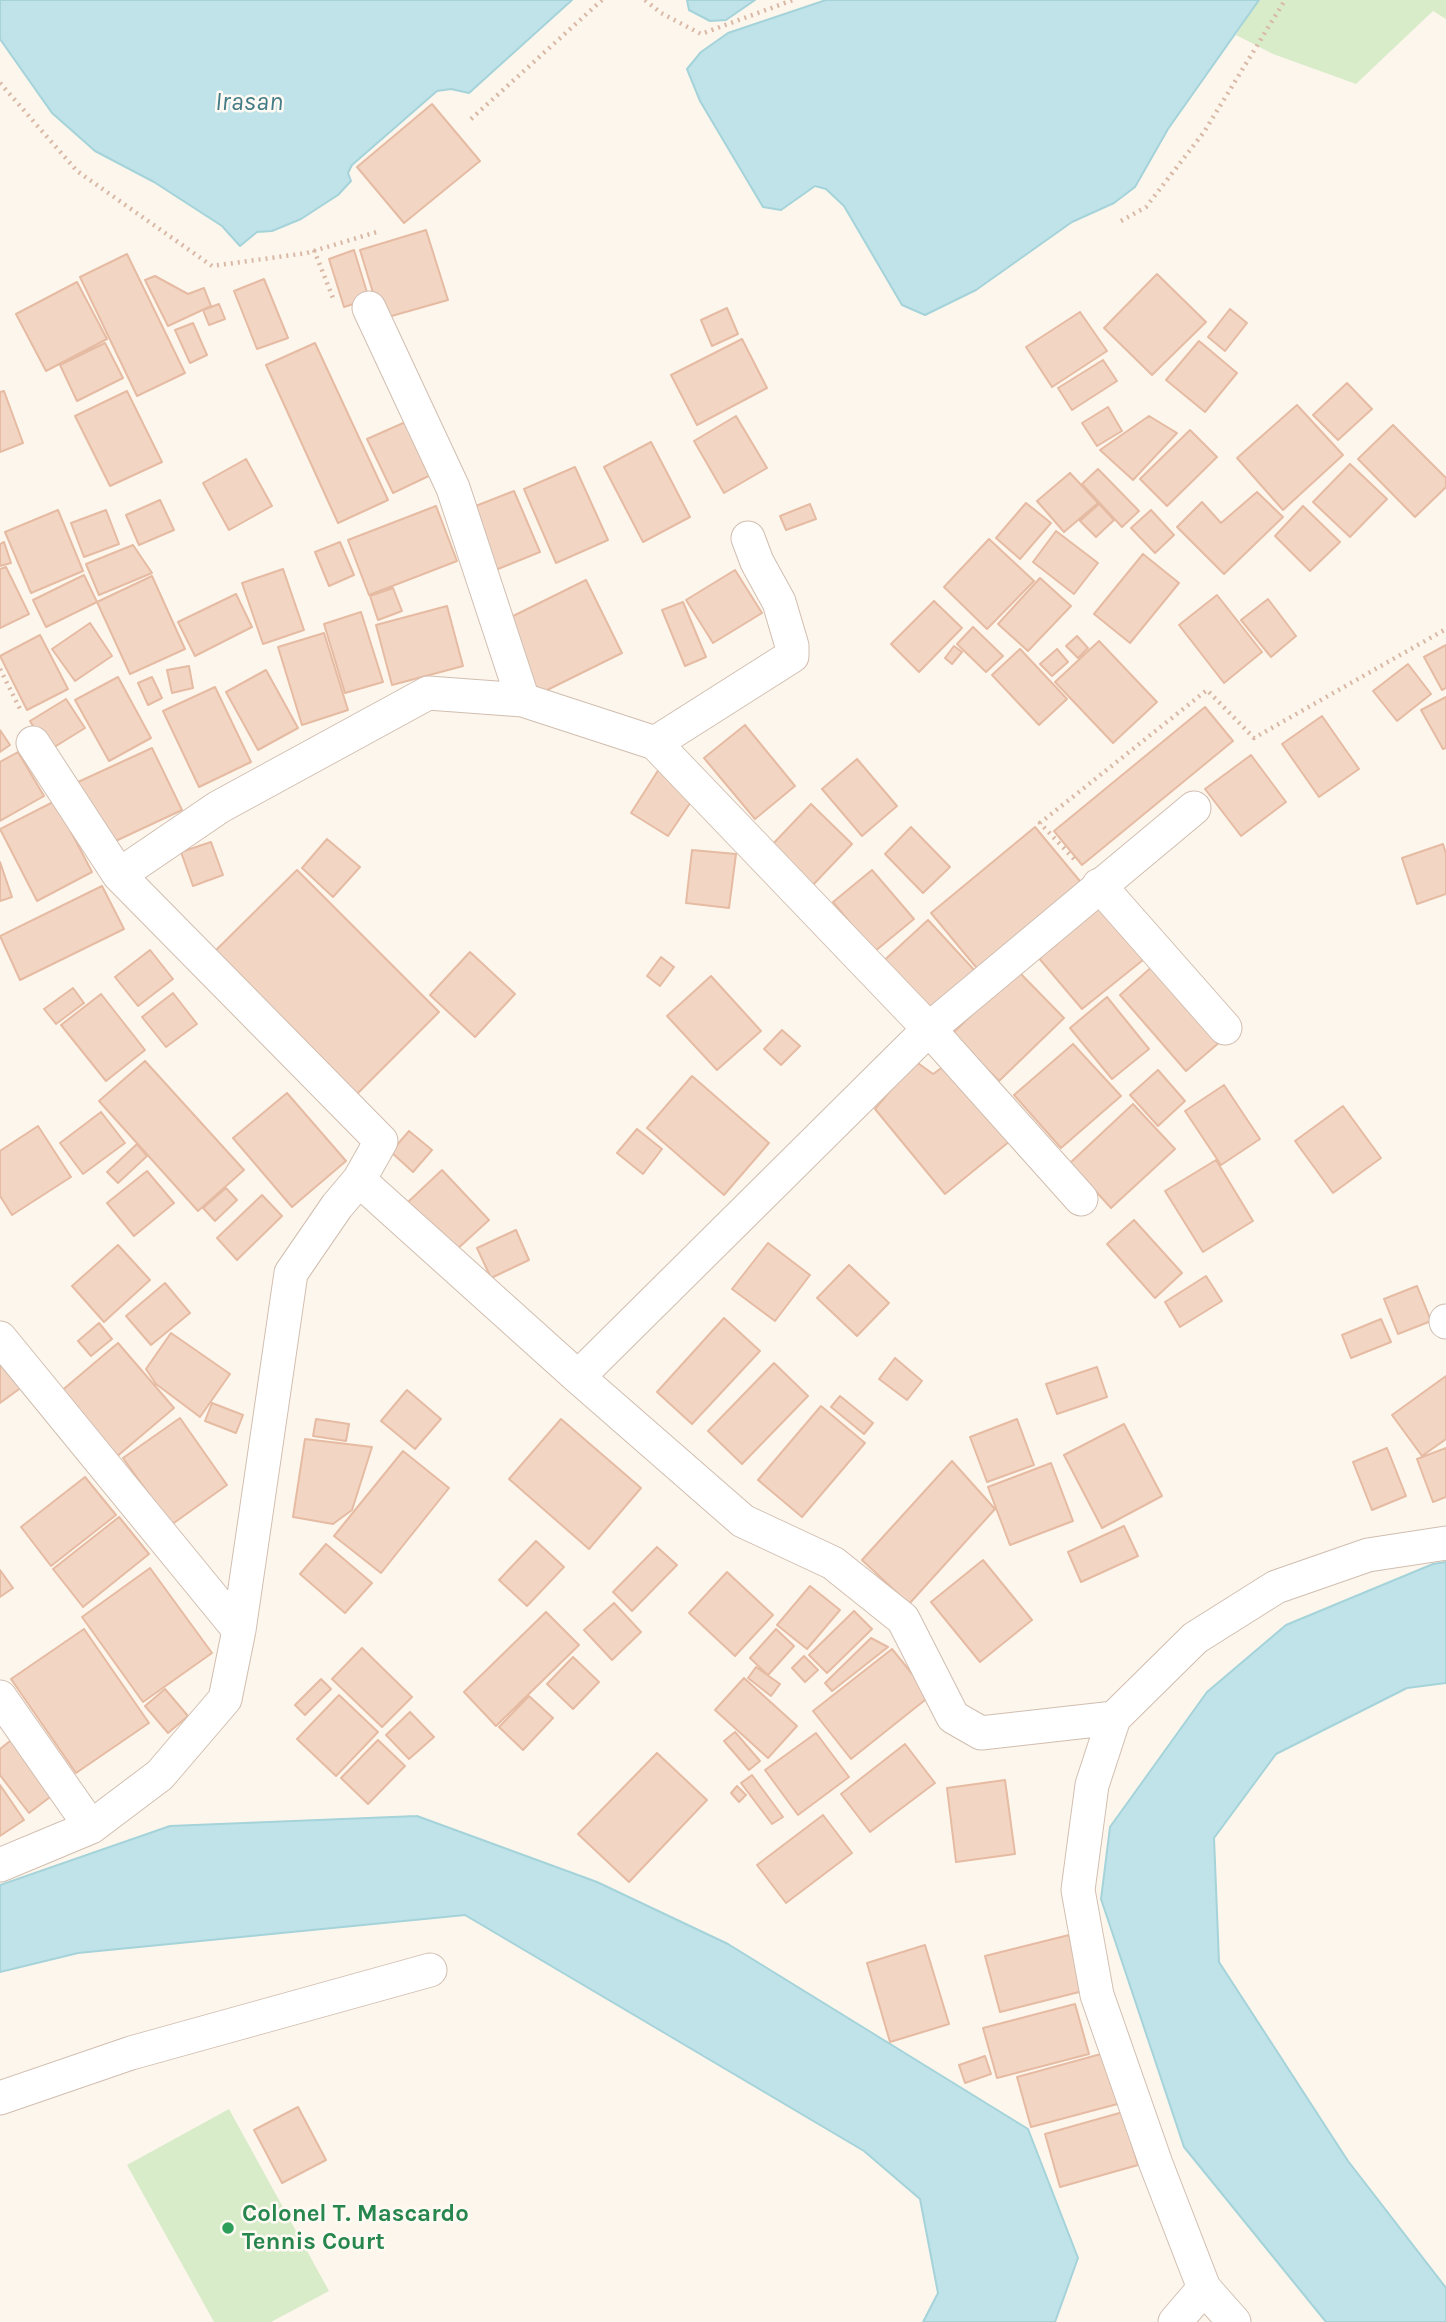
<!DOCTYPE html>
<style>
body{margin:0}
canvas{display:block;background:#fdf6ec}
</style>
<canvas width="1446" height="2322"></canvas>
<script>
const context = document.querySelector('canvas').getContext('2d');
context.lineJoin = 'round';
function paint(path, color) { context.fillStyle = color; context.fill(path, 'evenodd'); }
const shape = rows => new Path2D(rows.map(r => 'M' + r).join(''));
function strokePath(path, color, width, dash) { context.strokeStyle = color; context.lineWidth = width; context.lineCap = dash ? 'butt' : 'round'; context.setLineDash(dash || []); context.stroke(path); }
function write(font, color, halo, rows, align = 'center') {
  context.font = font + ' Karla,sans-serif'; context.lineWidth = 5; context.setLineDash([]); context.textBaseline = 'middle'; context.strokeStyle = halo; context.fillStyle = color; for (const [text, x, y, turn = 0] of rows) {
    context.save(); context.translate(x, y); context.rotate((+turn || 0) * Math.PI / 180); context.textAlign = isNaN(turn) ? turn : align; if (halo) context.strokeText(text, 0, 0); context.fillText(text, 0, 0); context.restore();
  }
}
paint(shape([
 [1259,0,1446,0,1446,19,1433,11,1356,84,1273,54,1236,35],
 [229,2109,329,2291,271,2322,214,2322,127,2165]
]), '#d8ecc9');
const water = shape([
 [0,0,572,0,469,93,451,89,437,91,352,165,348,173,351,181,338,195,301,219,272,231,257,232,240,246,222,226,154,182,95,151,52,113,0,39,0,0],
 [687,0,755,0,726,20,710,21,689,10,687,0],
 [826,0,1259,0,1168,129,1135,187,1114,203,1072,222,976,290,925,315,902,305,844,206,826,189,815,186,781,210,763,207,700,101,687,69,701,52,728,33,826,0],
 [1446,1562,1446,1683,1407,1688,1276,1754,1214,1838,1219,1962,1348,2161,1446,2288,1446,2322,1326,2322,1184,2147,1101,1899,1110,1827,1207,1692,1286,1625,1433,1564,1446,1562],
 [417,1816,597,1882,728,1944,1028,2129,1078,2258,1055,2322,923,2322,938,2293,920,2199,864,2151,465,1915,78,1953,0,1972,0,1885,170,1826,417,1816]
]);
paint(water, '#bfe3e8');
strokePath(water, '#a5d3da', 2);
const building = shape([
 [432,104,480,161,404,223,357,167,432,104],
 [426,230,448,300,381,319,360,250,426,230],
 [354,250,369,299,344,307,329,259,354,250],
 [127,254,185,373,137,396,80,277,127,254],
 [1157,274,1206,322,1152,375,1104,328,1157,274],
 [155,276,188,294,204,288,211,306,168,326,145,280,155,276],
 [264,279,288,338,257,349,234,291,264,279],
 [77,282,107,339,46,371,16,314,77,282],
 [219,304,225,319,209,325,203,310,219,304],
 [727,308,738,334,712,346,701,320,727,308],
 [1230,309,1247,323,1225,351,1208,337,1230,309],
 [1080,312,1107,351,1052,387,1026,347,1080,312],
 [193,323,207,355,190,363,175,330,193,323],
 [742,339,767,388,697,425,671,375,742,339],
 [1199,341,1237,373,1205,412,1166,380,1199,341],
 [105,343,123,378,77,401,60,365,105,343],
 [315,343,388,500,338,523,266,365,315,343],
 [1103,360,1117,381,1072,410,1058,388,1103,360],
 [1347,383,1372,409,1338,440,1313,415,1347,383],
 [4,391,23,443,0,452,0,392,4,391],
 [127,391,162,462,110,486,75,416,127,391],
 [1297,405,1343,455,1283,510,1237,458,1297,405],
 [1108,407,1122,431,1097,446,1082,423,1108,407],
 [736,416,767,468,724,493,694,441,736,416],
 [1149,416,1177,433,1133,480,1100,450,1149,416],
 [410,420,435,473,393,493,367,439,410,420],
 [1393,425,1446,478,1446,487,1415,517,1358,459,1393,425],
 [1190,430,1217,457,1167,506,1140,479,1190,430],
 [651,442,690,517,643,542,604,467,651,442],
 [246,459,272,506,229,530,203,483,246,459],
 [1350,464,1387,499,1350,537,1313,502,1350,464],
 [575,467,608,540,556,563,524,489,575,467],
 [1098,469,1139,511,1122,527,1082,484,1098,469],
 [1070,473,1098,503,1064,532,1037,501,1070,473],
 [514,491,540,552,493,571,468,509,514,491],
 [1257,492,1283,517,1224,574,1177,527,1202,502,1221,523,1257,492],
 [160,500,174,530,139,545,126,515,160,500],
 [1026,503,1051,523,1020,559,996,538,1026,503],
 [810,504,816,519,786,530,780,516,810,504],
 [1099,504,1114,520,1096,537,1080,521,1099,504],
 [436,506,457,561,369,595,348,540,436,506],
 [1303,506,1340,542,1310,571,1275,536,1303,506],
 [58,510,83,571,31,593,5,532,58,510],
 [106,510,119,544,84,557,71,523,106,510],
 [1151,510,1174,535,1155,553,1131,528,1151,510],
 [1056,531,1098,563,1074,594,1033,562,1056,531],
 [989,539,1034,581,987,629,944,587,989,539],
 [4,542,11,563,0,566,0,544,4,542],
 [340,542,354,575,329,586,315,552,340,542],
 [133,545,152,573,99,595,86,564,133,545],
 [1143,554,1179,583,1130,643,1094,614,1143,554],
 [6,567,29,614,0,628,0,569,6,567],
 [283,569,304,630,263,644,242,583,283,569],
 [735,570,762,613,713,643,686,600,735,570],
 [84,575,97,602,46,627,33,600,84,575],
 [152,576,185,649,130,674,97,602,152,576],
 [1040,578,1071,606,1028,651,998,624,1040,578],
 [586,580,622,653,537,695,501,622,586,580],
 [393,588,402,611,378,620,370,596,393,588],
 [236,594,252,627,195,656,178,622,236,594],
 [1217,595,1262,652,1224,683,1179,625,1217,595],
 [1268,599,1296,636,1271,657,1241,620,1268,599],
 [934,601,962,628,919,672,891,644,934,601],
 [683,602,706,657,685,666,662,610,683,602],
 [447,606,463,666,392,685,376,625,447,606],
 [361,612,383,682,345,693,324,624,361,612],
 [90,623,112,656,75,681,52,649,90,623],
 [973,627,1003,656,986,672,957,644,973,627],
 [324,633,348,710,302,725,278,647,324,633],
 [40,635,68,689,27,710,0,656,40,635],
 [1077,636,1088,648,1078,658,1066,646,1077,636],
 [1099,641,1157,702,1113,743,1055,682,1099,641],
 [1446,645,1446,688,1442,690,1424,657,1446,645],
 [954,646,962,652,952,664,945,658,954,646],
 [1020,649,1067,699,1039,725,992,675,1020,649],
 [1057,649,1068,662,1052,676,1040,664,1057,649],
 [1408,664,1431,694,1397,721,1373,691,1408,664],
 [189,666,193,688,172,693,167,670,189,666],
 [266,670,298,728,258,750,226,692,266,670],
 [118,677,151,738,109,761,75,700,118,677],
 [152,677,162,698,148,705,138,683,152,677],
 [215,687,251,762,199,787,163,711,215,687],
 [1446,697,1446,748,1443,749,1421,710,1446,697],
 [66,699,85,728,48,751,30,721,66,699],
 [1205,707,1233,741,1082,865,1054,831,1205,707],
 [1322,716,1359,769,1319,797,1282,744,1322,716],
 [745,725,795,786,755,819,704,758,745,725],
 [0,730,10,745,0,752,0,730],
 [152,748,182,810,107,845,78,782,152,748],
 [18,752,44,796,0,821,0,762,18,752],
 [1251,755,1286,802,1241,836,1205,789,1251,755],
 [857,759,897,806,862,836,822,789,857,759],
 [659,769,697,793,668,836,631,813,659,769],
 [55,801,92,872,37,901,0,829,55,801],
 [811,804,852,844,811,887,770,847,811,804],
 [911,827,950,867,923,893,885,854,911,827],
 [1035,827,1084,886,980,972,931,913,1035,827],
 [327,839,360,867,333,897,302,868,327,839],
 [211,842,223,875,193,886,181,852,211,842],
 [1443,844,1446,854,1446,894,1417,904,1402,858,1443,844],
 [692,850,736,854,729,908,686,903,692,850],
 [0,862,12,897,0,901,0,862],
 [297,870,439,1012,349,1102,207,959,297,870],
 [872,870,914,919,874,952,833,902,872,870],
 [102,886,124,929,20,980,0,936,102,886],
 [1100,906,1143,960,1082,1009,1038,957,1100,906],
 [928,920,976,972,925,1019,877,967,928,920],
 [150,950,173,979,138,1006,115,977,150,950],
 [470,952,515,994,475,1037,430,995,470,952],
 [661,957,674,967,660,986,647,976,661,957],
 [1154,965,1221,1041,1186,1071,1120,995,1154,965],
 [1017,970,1064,1018,999,1081,952,1034,1017,970],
 [711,976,761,1031,717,1070,667,1016,711,976],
 [73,988,84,1003,56,1024,44,1009,73,988],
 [173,993,197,1024,166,1047,142,1017,173,993],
 [101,994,145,1050,106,1081,61,1025,101,994],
 [1107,997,1149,1049,1112,1079,1070,1028,1107,997],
 [782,1030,800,1046,781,1065,764,1049,782,1030],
 [1073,1044,1121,1096,1061,1148,1014,1095,1073,1044],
 [145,1061,244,1170,198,1211,99,1101,145,1061],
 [915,1061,933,1074,947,1064,1010,1141,945,1194,875,1109,915,1061],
 [1158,1070,1185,1101,1158,1126,1130,1095,1158,1070],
 [692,1076,769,1143,724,1195,647,1128,692,1076],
 [1224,1085,1260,1139,1221,1165,1185,1111,1224,1085],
 [287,1093,346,1161,292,1207,233,1138,287,1093],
 [1133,1104,1175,1149,1111,1208,1070,1163,1133,1104],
 [1343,1106,1381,1158,1333,1193,1295,1141,1343,1106],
 [101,1112,125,1143,83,1174,60,1143,101,1112],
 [38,1126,71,1177,12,1215,0,1196,0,1151,38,1126],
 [637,1129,662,1149,643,1174,617,1153,637,1129],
 [409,1131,432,1150,413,1172,391,1152,409,1131],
 [137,1144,147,1156,118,1183,107,1172,137,1144],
 [1216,1160,1253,1221,1203,1252,1165,1191,1216,1160],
 [442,1170,489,1220,454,1252,408,1202,442,1170],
 [147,1171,174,1203,134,1236,107,1203,147,1171],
 [226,1188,237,1200,215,1221,203,1208,226,1188],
 [262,1195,282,1216,237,1260,217,1238,262,1195],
 [1134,1220,1182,1273,1155,1298,1107,1244,1134,1220],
 [516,1230,529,1260,491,1278,477,1248,516,1230],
 [768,1243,810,1275,775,1321,732,1289,768,1243],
 [118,1245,150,1280,104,1322,72,1286,118,1245],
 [849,1265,889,1303,857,1336,817,1298,849,1265],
 [1206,1276,1222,1301,1180,1327,1165,1302,1206,1276],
 [165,1283,190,1313,151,1345,126,1316,165,1283],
 [1417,1286,1431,1321,1398,1334,1384,1299,1417,1286],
 [724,1318,760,1351,692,1424,657,1392,724,1318],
 [1381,1319,1391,1342,1351,1358,1342,1335,1381,1319],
 [99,1323,112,1339,91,1356,78,1341,99,1323],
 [171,1333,230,1374,200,1417,156,1384,146,1369,171,1333],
 [118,1343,174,1408,115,1458,59,1393,118,1343],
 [0,1358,22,1387,0,1403,0,1358],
 [895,1358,922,1381,907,1400,879,1379,895,1358],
 [774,1363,808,1396,742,1464,708,1431,774,1363],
 [1097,1367,1107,1397,1057,1414,1046,1384,1097,1367],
 [1446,1376,1446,1439,1422,1456,1392,1415,1446,1376],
 [407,1390,441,1419,415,1449,381,1421,407,1390],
 [840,1396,873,1423,864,1434,831,1407,840,1396],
 [212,1403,243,1415,236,1433,205,1421,212,1403],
 [821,1406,865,1443,802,1517,758,1480,821,1406],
 [180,1418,227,1485,171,1525,123,1458,180,1418],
 [316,1419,349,1424,346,1441,313,1436,316,1419],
 [561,1419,641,1488,589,1549,509,1479,561,1419],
 [1017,1419,1034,1465,987,1482,970,1437,1017,1419],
 [1124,1424,1162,1496,1102,1528,1064,1455,1124,1424],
 [305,1439,372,1447,352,1510,333,1524,293,1517,305,1439],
 [1387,1448,1406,1496,1372,1510,1353,1462,1387,1448],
 [1446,1448,1446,1497,1433,1502,1417,1459,1446,1448],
 [403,1451,449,1488,381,1573,334,1536,403,1451],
 [952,1461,995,1509,909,1604,862,1560,952,1461],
 [1051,1463,1073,1521,1010,1545,988,1487,1051,1463],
 [85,1477,116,1515,51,1566,21,1527,85,1477],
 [119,1517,149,1554,83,1607,53,1569,119,1517],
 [1124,1526,1138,1556,1081,1582,1068,1552,1124,1526],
 [536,1541,564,1567,527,1606,499,1580,536,1541],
 [326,1544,372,1583,345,1613,300,1574,326,1544],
 [657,1547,677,1565,632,1611,613,1592,657,1547],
 [983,1560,1032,1620,980,1662,931,1602,983,1560],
 [150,1568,212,1653,143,1702,82,1617,150,1568],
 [0,1570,13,1588,0,1597,0,1570],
 [727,1572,773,1615,735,1656,689,1613,727,1572],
 [810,1586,840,1610,807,1649,777,1625,810,1586],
 [614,1603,641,1632,612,1660,584,1630,614,1603],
 [854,1611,872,1629,827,1673,809,1655,854,1611],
 [546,1612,579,1645,496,1726,464,1692,546,1612],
 [84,1629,149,1723,76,1773,11,1679,84,1629],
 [776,1629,794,1646,768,1675,750,1658,776,1629],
 [871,1638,888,1647,832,1691,825,1683,871,1638],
 [362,1648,412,1697,382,1727,332,1679,362,1648],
 [892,1649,930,1696,851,1759,813,1711,892,1649],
 [804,1656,818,1670,805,1682,792,1668,804,1656],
 [573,1657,599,1682,573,1709,547,1684,573,1657],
 [756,1667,780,1684,771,1696,748,1678,756,1667],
 [744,1678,797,1726,768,1758,715,1710,744,1678],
 [321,1679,331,1689,305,1715,295,1705,321,1679],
 [165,1689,188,1716,168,1733,145,1706,165,1689],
 [339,1695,378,1732,336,1776,297,1739,339,1695],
 [529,1696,553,1718,523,1750,499,1727,529,1696],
 [410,1712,434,1737,409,1759,386,1735,410,1712],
 [735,1732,760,1761,749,1770,724,1741,735,1732],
 [20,1733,62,1788,29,1813,0,1775,0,1749,20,1733],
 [816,1733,849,1777,798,1815,765,1770,816,1733],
 [378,1740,405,1766,368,1804,341,1778,378,1740],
 [905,1744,935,1783,870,1832,841,1794,905,1744],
 [657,1753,707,1800,629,1882,578,1834,657,1753],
 [752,1775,783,1817,772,1824,741,1783,752,1775],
 [1005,1780,1015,1854,956,1862,947,1788,1005,1780],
 [0,1785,24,1820,0,1836,0,1785],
 [737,1786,746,1795,739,1802,731,1793,737,1786],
 [823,1815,852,1853,786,1903,757,1865,823,1815],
 [1069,1935,1083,1991,1000,2012,985,1956,1069,1935],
 [925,1945,949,2024,890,2042,867,1963,925,1945],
 [1075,2004,1089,2054,997,2078,983,2028,1075,2004],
 [1112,2051,1125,2102,1031,2127,1017,2077,1112,2051],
 [985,2056,991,2074,965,2083,959,2065,985,2056],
 [298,2107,326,2160,282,2183,254,2130,298,2107],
 [1123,2112,1138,2165,1060,2187,1045,2134,1123,2112]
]);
paint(building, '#f3d5c3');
strokePath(building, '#e6bba3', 2);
const minor = shape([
 [369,308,453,488,523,700],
 [748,538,757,562,779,602,792,646,792,656,655,743,929,1029,1194,808],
 [33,743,119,875,381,1141,359,1180],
 [119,875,219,807,428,693,523,700,655,743],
 [1099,885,1225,1028],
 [1446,1321,1446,1322],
 [0,1338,239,1630],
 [578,1377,929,1029,1081,1199],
 [0,1697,91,1827],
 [0,1865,91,1827,160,1775,225,1699,239,1630,291,1273,337,1206,359,1180,578,1377,743,1521,833,1563,903,1619,953,1717,981,1733,1114,1718],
 [0,2098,131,2053,430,1970],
 [1175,2322,1204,2288],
 [1234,2322,1204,2288,1156,2164,1097,1995,1078,1890,1092,1785,1114,1718,1195,1638,1276,1587,1368,1555,1446,1543]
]);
strokePath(minor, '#d1beb0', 35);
strokePath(shape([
 [645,0,661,13,701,34,793,0],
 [0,83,77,171,212,266,307,253,380,231],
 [471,119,602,0],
 [1121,221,1146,207,1204,132,1285,0],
 [314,250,333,298],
 [0,669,20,709],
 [1074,859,1040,823,1207,690,1254,738,1446,629]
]), '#d9b8a5', 4.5, [2, 5]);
strokePath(minor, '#fff', 33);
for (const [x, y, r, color] of [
 [228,2228,7,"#2e9e5b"]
]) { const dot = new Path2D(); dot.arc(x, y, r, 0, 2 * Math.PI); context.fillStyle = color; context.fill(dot); strokePath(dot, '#fffaf3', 2.5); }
write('bold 24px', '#27864d', '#fffaf3', [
 ["Colonel T. Mascardo",242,2214],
 ["Tennis Court",242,2242]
], 'left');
write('italic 26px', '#437c86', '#fffaf3', [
 ["Irasan",249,103]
]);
</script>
